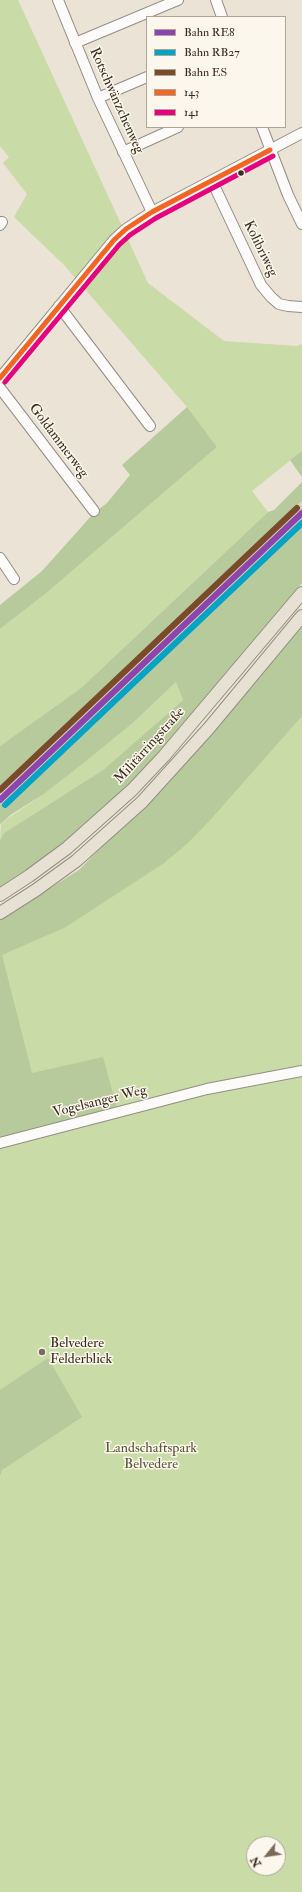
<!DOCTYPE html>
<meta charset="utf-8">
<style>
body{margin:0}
#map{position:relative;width:302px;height:1892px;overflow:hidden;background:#ebe3d5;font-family:"IM FELL Double Pica",serif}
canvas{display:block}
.legend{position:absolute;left:146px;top:16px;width:140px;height:112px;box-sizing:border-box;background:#fbf7ec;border:1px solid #aea59a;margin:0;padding:5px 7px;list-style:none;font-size:12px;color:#3b2a1e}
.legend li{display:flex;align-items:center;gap:8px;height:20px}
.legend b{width:20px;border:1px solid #aea59a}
.north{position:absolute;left:246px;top:1836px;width:40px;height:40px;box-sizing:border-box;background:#fbf7ec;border:1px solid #aea59a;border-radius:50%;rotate:240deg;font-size:11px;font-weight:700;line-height:16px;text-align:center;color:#3b2a1e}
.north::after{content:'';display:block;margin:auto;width:14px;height:18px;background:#796b5e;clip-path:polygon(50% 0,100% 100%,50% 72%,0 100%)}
</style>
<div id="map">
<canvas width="302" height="1892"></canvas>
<ul class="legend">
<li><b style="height:5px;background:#8e44ad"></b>Bahn RE8</li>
<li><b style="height:5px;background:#03a3c5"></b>Bahn RB27</li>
<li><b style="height:5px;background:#7a4b2a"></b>Bahn ES</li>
<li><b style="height:5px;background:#f26522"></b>143</li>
<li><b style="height:5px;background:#e5007d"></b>141</li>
</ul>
<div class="north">N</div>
</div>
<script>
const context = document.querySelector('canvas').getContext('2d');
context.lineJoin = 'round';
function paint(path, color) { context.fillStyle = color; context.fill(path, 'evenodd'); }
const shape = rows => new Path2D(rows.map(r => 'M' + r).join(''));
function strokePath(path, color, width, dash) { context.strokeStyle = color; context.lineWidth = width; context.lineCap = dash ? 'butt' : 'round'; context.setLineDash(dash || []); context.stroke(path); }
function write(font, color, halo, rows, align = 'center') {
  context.font = font + ' "IM FELL Double Pica",serif'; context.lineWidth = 3; context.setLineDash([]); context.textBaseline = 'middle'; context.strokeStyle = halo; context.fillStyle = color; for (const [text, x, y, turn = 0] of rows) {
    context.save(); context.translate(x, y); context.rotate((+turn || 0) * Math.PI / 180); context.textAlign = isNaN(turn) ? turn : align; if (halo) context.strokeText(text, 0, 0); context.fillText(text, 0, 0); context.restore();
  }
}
paint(shape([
 [302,501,302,518,0,805,0,787]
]), '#d7d2c5');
paint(shape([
 [0,0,18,0,148,283,224,341,297,346,302,344,302,451,252,491,268,512,81,688,0,746,0,629,44,595,217,447,187,407,64,265,14,217,27,194,3,163,9,157,0,146],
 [302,625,302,1066,299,1066,302,1071,302,1892,0,1892,0,920,79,870,184,763],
 [254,1844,278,1844,278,1868,254,1868],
 [176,682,183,700,103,770,4,833,0,840,1,823,44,794,134,722]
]), '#c9dba6');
paint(shape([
 [187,407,217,447,44,595,0,629,0,605,42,571,93,514,107,503,130,475,122,465],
 [302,451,302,477,290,460],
 [302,482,302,501,0,787,0,746,81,688,268,512,274,510],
 [302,518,302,583,161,750,120,793,79,832,41,861,0,889,0,840,4,833,103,770,183,700,176,682,134,722,86,761,44,794,12,814,0,824,0,805],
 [302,625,302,716,212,818,188,843,164,863,66,927,2,955,32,1073,103,1057,119,1115,0,1147,0,920,79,870,184,763],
 [48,1358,82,1417,2,1470,0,1476,0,1390]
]), '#b6ca9c');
const minor = shape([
 [58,0,98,98,152,212],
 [216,0,222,17],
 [75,43,178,0],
 [98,98,147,77],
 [262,127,288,195,302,224],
 [123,152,178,127],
 [212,181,261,285,271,297,279,304,288,306,302,307],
 [0,225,2,222],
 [59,306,150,426],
 [0,378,114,240,126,229,152,212,302,133],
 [0,388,94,511],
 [0,558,14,579],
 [0,1143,207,1089,302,1071]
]);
const major = shape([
 [0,895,29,876,67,848,132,790,164,756,302,593],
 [0,913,36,890,76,861,142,802,209,728,302,616]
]);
strokePath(minor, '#948d84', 12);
strokePath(major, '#948d84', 14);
strokePath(minor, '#fcfbf9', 10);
strokePath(major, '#e7e1d4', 12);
strokePath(shape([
 [0,378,114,240,126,229,152,212,270,150]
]), '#f26522', 5);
strokePath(shape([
 [5,382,119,245,130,235,156,218,273,156]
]), '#e5007d', 5);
strokePath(shape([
 [0,800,302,513]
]), '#8e44ad', 6);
strokePath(shape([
 [5,805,302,523]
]), '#03a3c5', 6);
strokePath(shape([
 [0,790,297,508]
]), '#7a4b2a', 6);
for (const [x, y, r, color] of [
 [241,173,3.5,"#3b2a1e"],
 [42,1352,4,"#796b5e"]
]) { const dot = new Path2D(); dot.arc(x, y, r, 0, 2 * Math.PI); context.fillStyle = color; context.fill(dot); strokePath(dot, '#fbf7ec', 1.5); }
write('14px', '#3b2a1e', '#fbf7ec', [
 ["Rotschwänzchenweg",116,101,66],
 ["Kolibriweg",260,249,64],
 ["Goldammerweg",58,441,53],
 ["Militärringstraße",150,746,-48],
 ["Vogelsanger Weg",100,1102,-14]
]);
write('14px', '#3b2a1e', '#fbf7ec', [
 ["Belvedere",50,1344],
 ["Felderblick",50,1360]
], 'left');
write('14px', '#585536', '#fbf7ec', [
 ["Landschaftspark",151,1449],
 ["Belvedere",151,1465]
]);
</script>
